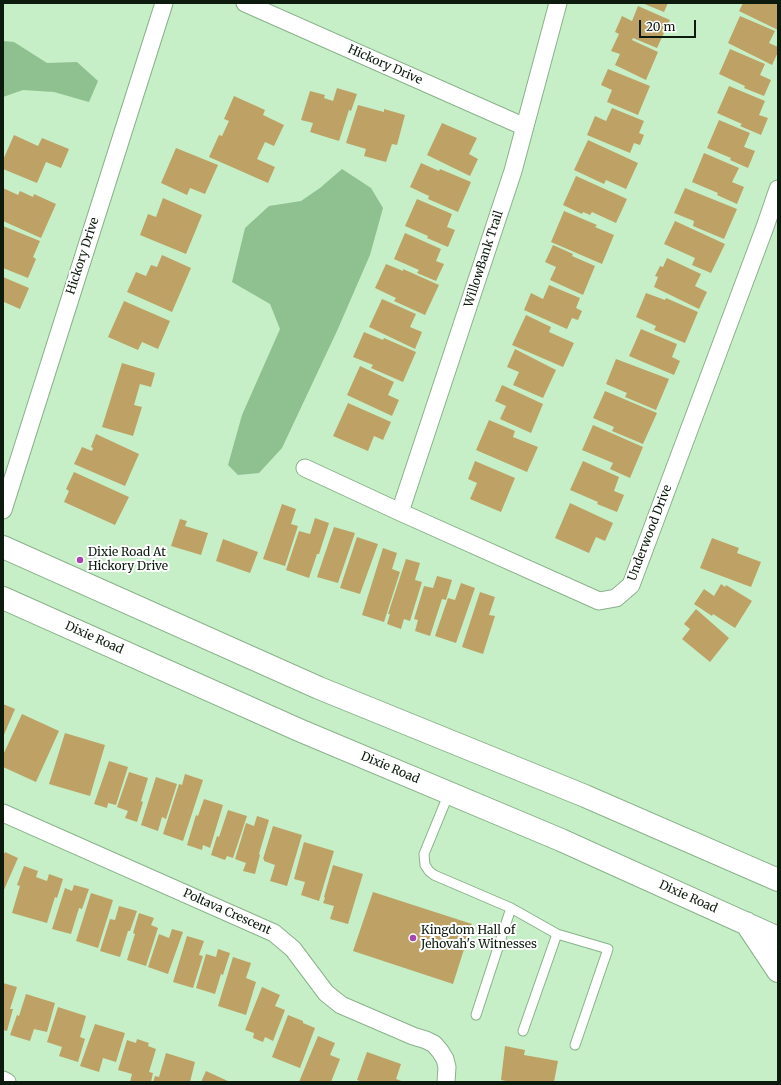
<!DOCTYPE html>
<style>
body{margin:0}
#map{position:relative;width:781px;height:1085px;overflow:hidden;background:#c6efc7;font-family:Merriweather,serif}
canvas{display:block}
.frame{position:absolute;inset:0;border:4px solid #0c1b0d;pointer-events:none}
.scale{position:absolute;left:639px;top:20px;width:57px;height:18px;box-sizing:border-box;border:2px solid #0c1b0d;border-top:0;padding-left:5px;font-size:12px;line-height:14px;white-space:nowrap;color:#0c1b0d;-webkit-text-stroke:3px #fff;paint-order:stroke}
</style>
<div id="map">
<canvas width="781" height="1085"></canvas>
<div class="frame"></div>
<div class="scale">20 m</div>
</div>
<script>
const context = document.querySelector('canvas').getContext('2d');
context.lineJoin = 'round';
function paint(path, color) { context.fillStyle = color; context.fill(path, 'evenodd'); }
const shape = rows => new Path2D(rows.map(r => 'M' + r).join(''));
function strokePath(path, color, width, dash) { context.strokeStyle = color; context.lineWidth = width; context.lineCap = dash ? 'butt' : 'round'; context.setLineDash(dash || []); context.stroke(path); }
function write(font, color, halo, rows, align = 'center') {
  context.font = font + ' Merriweather,serif'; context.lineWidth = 4; context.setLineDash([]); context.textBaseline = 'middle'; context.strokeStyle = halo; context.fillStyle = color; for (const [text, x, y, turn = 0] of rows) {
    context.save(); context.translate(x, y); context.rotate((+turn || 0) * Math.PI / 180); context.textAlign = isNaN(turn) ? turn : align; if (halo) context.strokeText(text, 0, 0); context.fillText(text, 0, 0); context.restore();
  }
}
paint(shape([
 [3,41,14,42,47,63,77,62,98,81,89,102,54,92,23,90,3,97],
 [342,169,371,188,383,208,370,255,337,331,282,448,259,473,238,475,228,465,242,415,280,329,270,304,232,282,245,228,269,206,301,201,320,188]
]), '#8fc090');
paint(shape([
 [642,3,668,3,664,12],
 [743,3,778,3,778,30,739,11],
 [638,6,670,20,657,48,633,38,632,40,658,52,646,80,615,65,620,54,611,51,619,34,615,32,622,16,632,21],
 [740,16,775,31,769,43,778,47,778,52,772,65,728,43],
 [730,49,765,64,760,75,771,80,764,96,744,88,745,86,719,74],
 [608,69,650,86,638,115,607,102,612,90,601,85],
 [729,86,765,101,759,115,768,118,761,135,740,126,742,124,717,113],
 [337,88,357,94,351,111,349,110,339,141,310,132,313,123,301,120,310,91,325,95,324,98,333,101],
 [234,96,265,110,263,115,284,125,274,146,265,142,257,159,275,167,268,183,209,157,219,135,222,136,229,121,224,119],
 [358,105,384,112,384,109,405,115,397,145,392,144,386,162,364,156,366,149,346,143],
 [612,108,644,121,639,133,644,135,640,145,634,143,630,153,587,135,595,116,606,121],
 [719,120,750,133,744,147,755,151,748,168,730,160,731,158,707,148],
 [442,123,477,138,469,154,478,159,470,176,427,155],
 [14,135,38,146,42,138,69,149,61,168,46,162,37,183,3,169,3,160],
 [588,140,638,163,626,189,606,180,604,184,574,170],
 [176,148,218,165,205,194,190,188,187,195,161,183],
 [704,153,739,168,732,182,744,187,737,204,717,195,718,193,692,182],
 [421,163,439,171,440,169,471,182,458,212,428,199,429,196,410,187],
 [576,176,627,199,616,223,592,212,590,215,583,212,582,214,563,205],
 [3,188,18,195,20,191,33,197,34,194,56,204,41,238,3,221],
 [685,188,737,209,724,239,693,226,694,221,674,213],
 [163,198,202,215,186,254,140,235,148,214,156,217],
 [417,199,452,214,447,227,455,230,448,247,427,238,428,236,405,226],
 [564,211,597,225,595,227,614,235,602,264,551,242],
 [675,221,725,244,711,273,692,265,695,258,664,244],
 [3,226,40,241,33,257,36,259,28,278,3,268],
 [405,233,441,249,436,261,444,264,436,281,417,273,419,270,394,259],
 [553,245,573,254,572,256,595,266,583,295,550,280,556,267,545,262],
 [162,255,191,268,172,312,127,292,136,272,146,276,151,265,157,267],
 [667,258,701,274,695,286,707,292,699,309,654,287,658,277,655,276,660,266,663,267],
 [386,264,403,271,403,269,439,285,425,315,394,301,396,298,375,288],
 [3,277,29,288,20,309,4,302,3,304],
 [549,285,580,298,576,308,582,311,578,320,572,318,567,329,524,310,531,293,543,299],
 [646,293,665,300,666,298,698,312,685,343,654,330,656,326,636,317],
 [382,299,416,314,410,327,422,332,415,349,369,327],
 [124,301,170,321,158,349,142,342,138,350,108,337],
 [526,315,551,327,549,332,574,343,563,367,512,345],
 [641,329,677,344,672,357,680,361,674,375,629,356],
 [364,332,383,340,384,338,416,352,403,382,371,368,373,365,353,357],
 [515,349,556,370,543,398,513,385,519,372,507,367],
 [616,359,669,379,656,410,625,397,627,393,606,384],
 [122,363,155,373,151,387,140,384,134,405,142,407,133,436,102,427],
 [360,366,394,382,388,395,399,400,392,416,347,395],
 [502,385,543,404,531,433,500,419,506,406,495,401],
 [605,391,657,413,643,444,612,431,614,427,593,418],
 [348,403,391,422,383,440,374,436,368,451,333,436],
 [489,420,515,431,513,437,538,447,527,472,476,450],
 [593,425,643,447,630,478,610,469,613,463,582,450],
 [96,434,139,454,125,486,74,464,82,447,92,451,93,448,91,447],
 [475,461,515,478,501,512,470,499,477,483,468,479],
 [583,461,619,477,614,491,624,495,617,512,597,504,598,502,570,490],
 [74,472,129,497,115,525,64,502,69,491,66,489],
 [570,503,613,523,605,541,596,537,589,553,555,538],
 [282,504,296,509,291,524,298,526,285,566,263,559],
 [315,518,329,523,319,554,317,554,309,578,286,570,299,531,310,534],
 [180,519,187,521,185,526,208,533,201,555,171,546],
 [334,527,355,533,338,583,317,577],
 [357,537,378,544,360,594,340,588],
 [712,538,739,548,737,553,761,562,751,587,700,568],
 [223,539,258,552,250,573,216,561],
 [383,548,397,553,392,569,400,572,384,622,362,615],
 [406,559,420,563,415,580,422,582,410,621,404,619,401,629,387,624,390,614,388,614],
 [437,576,452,580,446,600,442,599,430,636,415,631,418,620,414,619,424,586,433,588],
 [461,583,475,588,456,643,435,636,448,598,455,600],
 [721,584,725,587,726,585,752,601,735,628,713,614,712,616,694,604,704,589,714,596],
 [480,592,495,597,489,615,495,616,483,654,462,647],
 [696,609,729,638,710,662,682,639,690,629,684,624],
 [3,704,15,709,3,737],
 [22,714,59,731,36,782,3,767,3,755],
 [65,733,105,745,90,796,49,784],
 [109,761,128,767,116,805,108,803,107,808,94,804],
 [129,772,148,778,141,801,143,802,137,822,125,818,128,811,117,807],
 [185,774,203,780,183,841,163,834,179,784,182,785],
 [156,777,177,784,166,819,162,817,158,831,141,825],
 [204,799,223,805,210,848,203,845,202,850,187,845,196,815,198,816],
 [228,810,247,816,233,858,227,856,225,860,211,855,217,836,219,837],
 [257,816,269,820,259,854,260,855,255,874,243,871,246,863,235,859,246,823,254,826],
 [273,826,302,835,287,886,270,881,275,865,264,861,264,859,263,859],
 [304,842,334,851,319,901,301,895,305,882,294,879],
 [5,852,18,858,3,892,3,856],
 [333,865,363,874,348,924,330,919,334,906,323,903,325,898,324,897],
 [24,866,38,871,36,877,47,881,49,874,63,879,57,898,55,897,47,923,12,913,20,886,17,885],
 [74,885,89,889,82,909,79,908,71,934,52,929,65,888,72,891],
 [373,892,472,924,453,984,353,951],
 [91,893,113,900,98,948,76,941],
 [119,906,137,911,130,931,128,931,120,957,100,951,110,919,115,920],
 [139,913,154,918,151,925,158,928,146,966,127,960,135,934,133,933],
 [172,929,183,932,168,974,148,967,159,934,169,938],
 [187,936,204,941,199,955,203,956,193,988,173,982],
 [218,949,230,953,223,975,221,974,215,994,196,988,206,954,216,957],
 [233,957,251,963,246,978,256,982,246,1015,218,1006],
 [3,983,17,987,10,1009,13,1009,7,1031,3,1030],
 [262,987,280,995,275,1006,285,1010,273,1041,265,1037,263,1042,253,1038,254,1033,245,1030],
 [26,994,55,1003,47,1032,34,1029,30,1041,10,1035,17,1015,19,1016],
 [58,1007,86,1016,80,1037,85,1039,78,1062,59,1056,62,1047,47,1042],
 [288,1015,303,1021,303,1023,315,1028,300,1068,272,1057],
 [95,1024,125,1033,116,1062,103,1058,99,1072,80,1066],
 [318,1036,335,1043,330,1055,340,1059,331,1082,299,1082],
 [137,1039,149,1043,148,1046,156,1049,149,1072,153,1073,151,1082,130,1082,132,1074,118,1070,127,1040,136,1043],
 [505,1046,525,1050,524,1055,558,1061,554,1082,511,1082,501,1080],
 [367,1052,401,1064,396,1079,404,1082,363,1082,357,1080],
 [166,1053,195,1062,190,1082,153,1082,155,1076,159,1077],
 [206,1071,230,1082,201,1082]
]), '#bea265');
const service = shape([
 [449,793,424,854,425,865,429,871,434,875,511,908,557,934,608,949,575,1045],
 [476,1015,511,908],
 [523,1031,557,934]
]);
const minor = shape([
 [245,3,525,127],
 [305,468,400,512,599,601,616,598,631,585,765,227,778,189],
 [3,510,164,3],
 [400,512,513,171,558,3],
 [3,813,274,933,293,949,326,993,341,1005,413,1036,426,1040,434,1044,440,1051,445,1059,447,1067,446,1082],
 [3,1080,7,1082]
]);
const secondary = shape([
 [3,547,319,688,585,796,778,880],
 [3,598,299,730,561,840,778,938],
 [746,923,778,971]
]);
strokePath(service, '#8ab18b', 11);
strokePath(minor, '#8ab18b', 19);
strokePath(secondary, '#8ab18b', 24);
strokePath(service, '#fff', 9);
strokePath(minor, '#fff', 17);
strokePath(secondary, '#fff', 22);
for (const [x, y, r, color] of [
 [80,560,4,"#a746ad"],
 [413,938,4,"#a746ad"]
]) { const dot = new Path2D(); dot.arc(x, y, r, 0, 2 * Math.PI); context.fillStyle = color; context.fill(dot); strokePath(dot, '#fff', 1.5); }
write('12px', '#0c1b0d', '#fff', [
 ["Hickory Drive",385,65,24],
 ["Hickory Drive",83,256,-72],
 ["WillowBank Trail",484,259,-72],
 ["Underwood Drive",650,533,-69],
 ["Dixie Road",94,638,24],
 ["Dixie Road",390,768,23],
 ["Dixie Road",688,897,24],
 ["Poltava Crescent",227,912,24]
]);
write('12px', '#0c1b0d', '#fff', [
 ["Dixie Road At",88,553],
 ["Hickory Drive",88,567],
 ["Kingdom Hall of",421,931],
 ["Jehovah's Witnesses",421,945]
], 'left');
</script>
